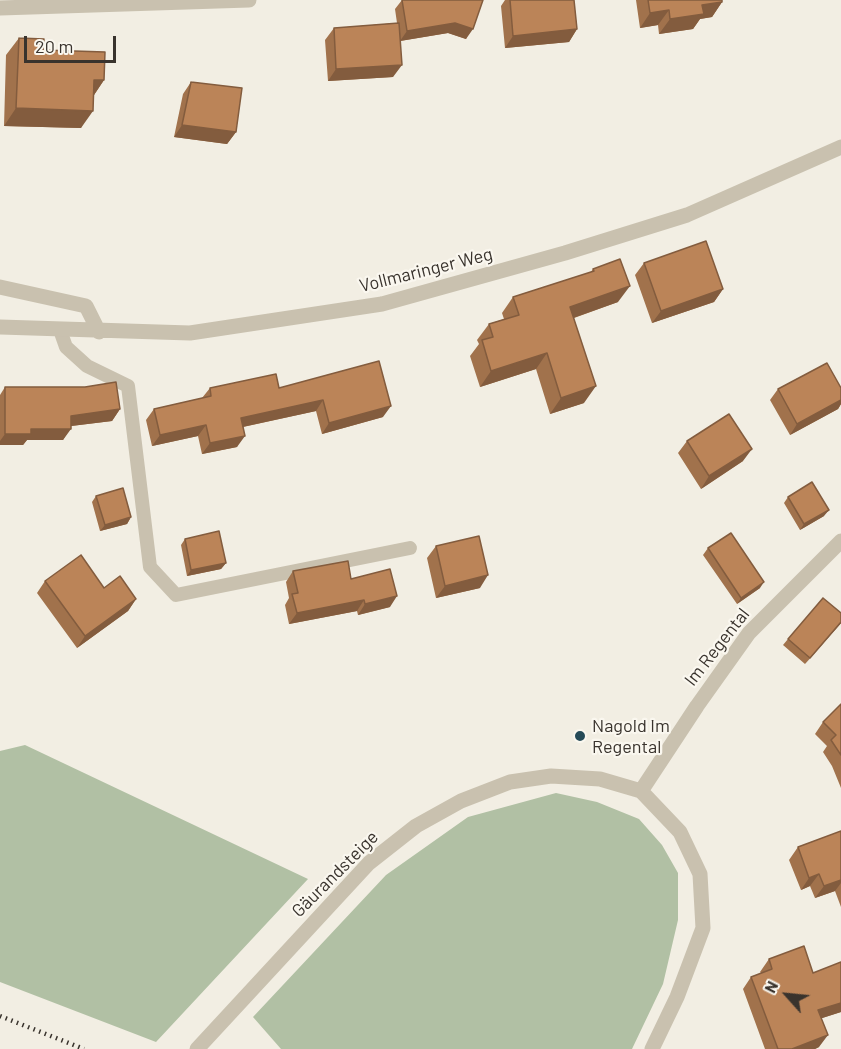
<!DOCTYPE html>
<meta charset="utf-8">
<style>
body{margin:0}
#map{position:relative;width:841px;height:1049px;overflow:hidden;background:#f2eee3;font-family:Barlow,sans-serif}
canvas{display:block}
.north{position:absolute;left:757px;top:965px;width:60px;height:60px;-webkit-text-stroke:4px #faf7ef;paint-order:stroke;rotate:297deg;font-size:16px;font-weight:700;line-height:24px;text-align:center;color:#39332d}
.north::after{content:'';display:block;margin:auto;width:21px;height:27px;background:#39332d;clip-path:polygon(50% 0,100% 100%,50% 72%,0 100%)}
.scale{position:absolute;left:24px;top:36px;width:92px;height:27px;box-sizing:border-box;border:3px solid #39332d;border-top:0;padding-left:8px;font-size:18px;line-height:21px;white-space:nowrap;color:#39332d;-webkit-text-stroke:4px #faf7ef;paint-order:stroke}
</style>
<div id="map">
<canvas width="841" height="1049"></canvas>
<div class="north">N</div>
<div class="scale">20 m</div>
</div>
<script>
const context = document.querySelector('canvas').getContext('2d');
context.lineJoin = 'round';
function paint(path, color) { context.fillStyle = color; context.fill(path, 'evenodd'); }
const shape = rows => new Path2D(rows.map(r => 'M' + r).join(''));
function strokePath(path, color, width, dash) { context.strokeStyle = color; context.lineWidth = width; context.lineCap = dash ? 'butt' : 'round'; context.setLineDash(dash || []); context.stroke(path); }
function write(font, color, halo, rows, align = 'center') {
  context.font = font + ' Barlow,sans-serif'; context.lineWidth = 4.5; context.setLineDash([]); context.textBaseline = 'middle'; context.strokeStyle = halo; context.fillStyle = color; for (const [text, x, y, turn = 0] of rows) {
    context.save(); context.translate(x, y); context.rotate((+turn || 0) * Math.PI / 180); context.textAlign = isNaN(turn) ? turn : align; if (halo) context.strokeText(text, 0, 0); context.fillText(text, 0, 0); context.restore();
  }
}
paint(shape([
 [25,745,308,879,156,1042,0,982,0,751],
 [556,793,597,802,639,819,662,845,678,873,678,920,663,984,632,1049,281,1049,253,1017,386,875,468,817]
]), '#b1c0a4');
strokePath(shape([
 [60,330,66,347,87,366,128,386,150,567,176,595,410,548]
]), '#c9c1af', 14);
strokePath(shape([
 [0,8,249,0],
 [0,287,86,306,99,332],
 [0,327,190,333,382,304,565,253,687,215,841,147],
 [641,791,697,706,749,633,841,541],
 [197,1049,369,863,416,826,461,801,510,782,551,776,600,779,641,791,680,832,700,874,703,928,677,997,652,1049]
]), '#c9c1af', 15);
strokePath(shape([
 [0,1016,84,1049]
]), '#39332d', 4.5, [1.5, 4.5]);
paint(shape([
 [402,0,483,0,466,39,448,33,400,41,393,77,328,81,325,40,334,28,397,23,395,9],
 [505,0,574,0,577,29,569,42,505,48,501,6],
 [636,0,722,0,722,2,712,17,700,19,693,29,659,34,658,25,640,28],
 [19,38,104,80,94,95,81,128,4,126,6,55],
 [191,82,236,132,227,144,174,137,183,94],
 [644,263,723,289,714,302,652,323,635,275],
 [593,269,618,302,574,318,584,403,550,414,536,369,480,387,470,356,479,344,477,340,489,324,504,319,502,313,513,297,591,272],
 [5,387,120,409,112,421,71,426,63,440,27,440,23,445,0,445,0,395],
 [210,388,279,388,383,417,322,434,316,411,243,427,237,447,202,454,198,436,152,446,146,420,154,409,202,398],
 [841,388,841,404,838,409,790,435,770,400,778,389],
 [687,441,743,461,701,489,678,453],
 [96,496,131,517,127,524,100,531,92,502],
 [788,497,824,516,800,530,784,503],
 [185,539,226,563,221,569,187,576,181,545],
 [436,546,480,588,436,598,427,558],
 [708,548,760,588,737,604,703,555],
 [293,571,351,579,390,607,358,615,357,611,289,624,285,605,289,598,286,582],
 [45,581,104,588,136,599,128,611,77,648,37,593],
 [841,613,841,623,805,664,783,645,788,639],
 [841,704,841,788,832,766,823,752,827,746,815,734,823,722],
 [841,831,841,907,835,891,815,898,810,886,801,890,789,860,798,847],
 [769,959,813,973,841,962,841,1012,822,1018,819,1047,815,1049,765,1049,743,989,751,977,761,973,760,972]
]), '#a1724c');
paint(shape([
 [722,2,712,17,700,19,693,29,659,34,670,19,702,5],
 [669,10,658,25,640,28,650,13],
 [455,23,473,29,466,39,448,33,400,41,407,31],
 [577,29,569,42,505,48,513,36],
 [402,65,393,77,328,81,336,69],
 [94,80,104,80,92,98],
 [16,108,93,111,81,128,4,126],
 [182,125,236,132,227,144,174,137],
 [630,286,618,302,559,323,570,307],
 [723,289,714,302,652,323,661,311],
 [547,353,536,369,480,387,491,371],
 [596,386,584,403,550,414,561,398],
 [323,400,316,411,233,429,241,418],
 [841,400,841,404,838,409,790,435,797,424],
 [391,406,383,417,322,434,329,423],
 [120,409,112,421,63,427,71,416],
 [206,425,198,436,152,446,160,435],
 [31,429,71,429,63,440,27,440,23,445,0,445,0,441,5,434],
 [245,436,237,447,202,454,210,443],
 [752,449,743,461,701,489,709,476],
 [829,510,824,516,800,530,804,524],
 [131,517,127,524,100,531,105,525],
 [226,563,221,569,187,576,191,570],
 [488,575,480,588,436,598,445,586],
 [764,582,760,588,737,604,741,598],
 [397,596,390,607,358,615,365,604],
 [136,599,128,611,77,648,85,636],
 [364,600,357,611,289,624,297,613],
 [841,622,841,623,805,664,810,658],
 [819,874,810,886,801,890,809,878],
 [841,880,841,883,835,891,815,898,824,886],
 [841,1003,841,1012,810,1022,818,1010],
 [828,1035,819,1047,815,1049,792,1049]
]), '#835c3e');
const building = shape([
 [402,0,483,0,473,29,455,23,407,31,402,0],
 [510,0,574,0,577,29,513,36,510,0],
 [648,0,722,0,722,2,702,5,704,14,670,19,669,10,650,13,648,0],
 [399,23,402,65,336,69,334,28,399,23],
 [19,38,44,39,43,50,105,52,104,80,94,80,93,111,16,108,19,38],
 [191,82,242,88,236,132,182,125,191,82],
 [706,241,723,289,661,311,644,263,706,241],
 [620,259,630,286,570,307,596,386,561,398,547,353,491,371,482,340,493,337,489,324,519,315,513,297,594,271,593,269,620,259],
 [379,361,391,406,329,423,323,400,241,418,245,436,210,443,206,425,160,435,154,409,211,396,210,388,276,374,279,388,379,361],
 [827,363,841,388,841,400,797,424,778,389,827,363],
 [116,382,120,409,71,416,71,429,31,429,31,434,5,434,5,387,85,387,116,382],
 [729,414,752,449,709,476,687,441,729,414],
 [812,482,829,510,804,524,788,497,812,482],
 [123,488,131,517,105,525,96,496,123,488],
 [219,531,226,563,191,570,185,539,219,531],
 [731,533,764,582,741,598,708,548,731,533],
 [479,536,488,575,445,586,436,546,479,536],
 [81,555,104,588,120,576,136,599,85,636,45,581,81,555],
 [348,561,351,579,390,569,397,596,365,604,364,600,297,613,292,594,298,593,293,571,348,561],
 [823,598,841,613,841,622,810,658,788,639,823,598],
 [841,704,841,755,831,740,836,735,823,722,841,704],
 [841,831,841,880,824,886,819,874,809,878,798,847,841,831],
 [804,946,813,973,841,962,841,1003,818,1010,828,1035,792,1049,778,1049,751,977,772,969,769,959,804,946]
]);
paint(building, '#bb8458');
strokePath(building, '#835c3e', 1.5);
for (const [x, y, r, color] of [
 [580,736,6,"#254a57"]
]) { const dot = new Path2D(); dot.arc(x, y, r, 0, 2 * Math.PI); context.fillStyle = color; context.fill(dot); strokePath(dot, '#faf7ef', 2); }
write('18px', '#39332d', '#faf7ef', [
 ["Vollmaringer Weg",426,270,-14],
 ["Im Regental",717,647,-52],
 ["Gäurandsteige",335,874,-45]
]);
write('18px', '#39332d', '#faf7ef', [
 ["Nagold Im",592,726],
 ["Regental",592,747]
], 'left');
</script>
